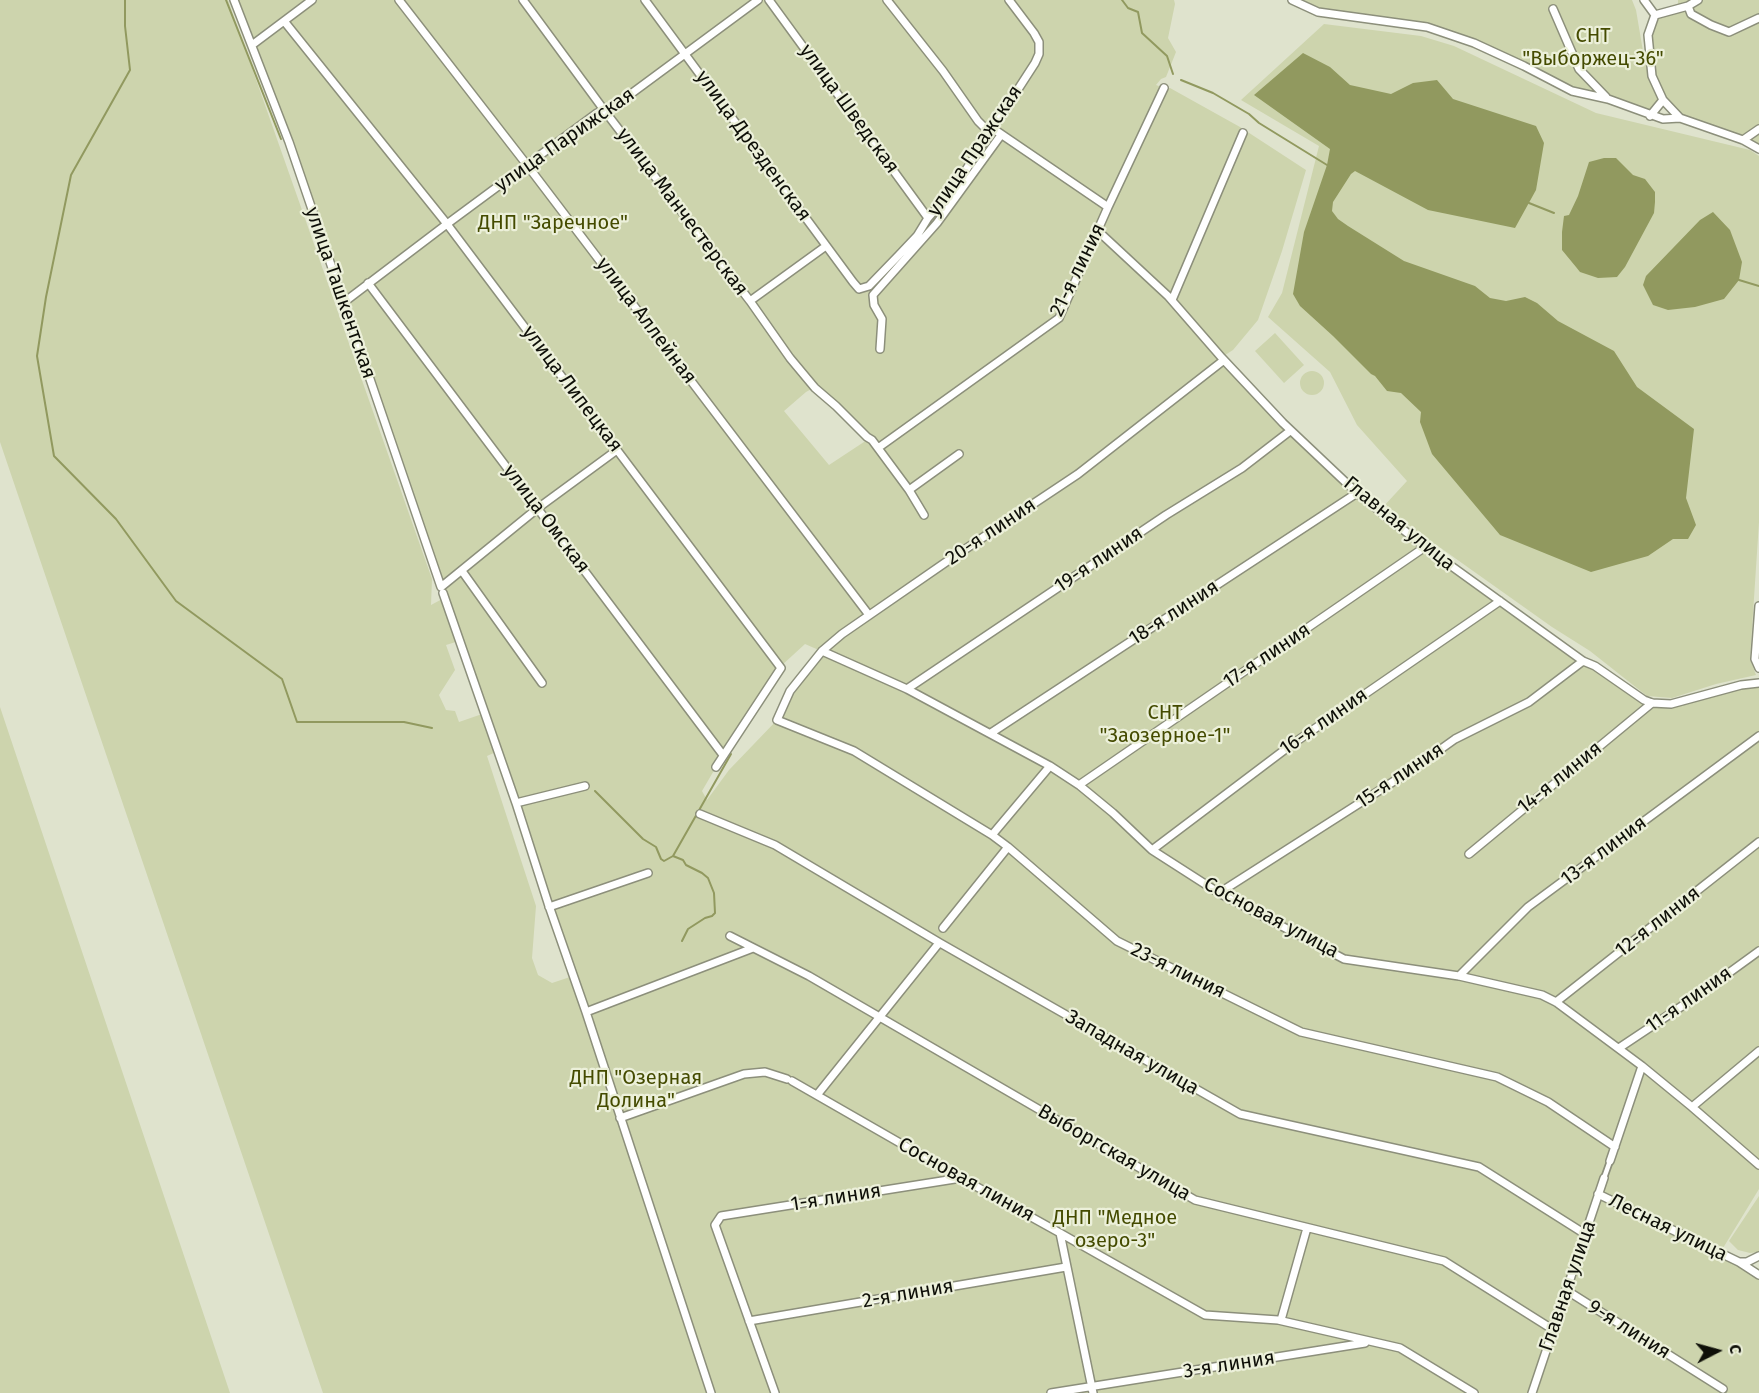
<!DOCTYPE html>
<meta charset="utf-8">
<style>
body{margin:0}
#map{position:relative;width:1759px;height:1393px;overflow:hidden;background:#dfe3cd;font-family:"Fira Sans",sans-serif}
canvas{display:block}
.north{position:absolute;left:1687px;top:1321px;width:60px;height:60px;-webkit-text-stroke:4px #ecf0da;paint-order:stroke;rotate:84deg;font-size:16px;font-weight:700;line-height:24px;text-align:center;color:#0e0f08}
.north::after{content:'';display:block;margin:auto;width:21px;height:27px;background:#0e0f08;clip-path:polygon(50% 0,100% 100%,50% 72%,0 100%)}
</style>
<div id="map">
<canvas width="1759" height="1393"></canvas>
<div class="north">С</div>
</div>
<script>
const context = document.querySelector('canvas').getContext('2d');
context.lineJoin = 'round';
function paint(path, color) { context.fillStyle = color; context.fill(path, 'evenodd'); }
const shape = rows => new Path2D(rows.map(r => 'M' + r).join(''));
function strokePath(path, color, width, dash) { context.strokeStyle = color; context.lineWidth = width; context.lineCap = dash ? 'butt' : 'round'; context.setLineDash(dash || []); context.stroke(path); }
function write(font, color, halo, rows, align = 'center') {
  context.font = font + ' "Fira Sans",sans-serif'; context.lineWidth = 4.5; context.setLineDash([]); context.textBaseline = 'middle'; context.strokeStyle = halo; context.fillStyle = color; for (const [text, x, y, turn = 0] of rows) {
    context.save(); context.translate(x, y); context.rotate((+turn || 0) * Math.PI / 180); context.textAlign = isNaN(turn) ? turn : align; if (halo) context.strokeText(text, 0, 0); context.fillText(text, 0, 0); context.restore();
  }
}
paint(shape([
 [0,0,228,0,432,579,431,605,444,598,289,142,234,0,1174,0,1175,4,1168,38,1176,52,1166,77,1161,79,1156,85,1164,88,1170,88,1240,127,1306,170,1282,251,1258,320,1233,350,1222,357,1357,493,1425,547,1644,700,1671,704,1759,683,1759,1189,1720,1253,1759,1275,1759,1393,323,1393,0,442],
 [817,386,870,438,829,465,784,411,806,392],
 [459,641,485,713,459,722,455,711,446,710,439,695,455,670,446,645],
 [805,644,821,651,790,691,777,720,729,770,707,800,702,791,716,767,781,666],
 [498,751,573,976,552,983,538,975,532,958,536,906,487,756],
 [1303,0,1632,0,1636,10,1645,63,1651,75,1648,35,1655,15,1678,8,1678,0,1759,0,1759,149,1680,118,1662,101,1648,115,1587,95,1524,66,1427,27,1322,13,1305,3],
 [1324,24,1421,36,1454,46,1596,113,1750,150,1759,156,1759,522,1750,659,1756,675,1716,684,1672,698,1647,696,1590,651,1552,627,1383,507,1407,481,1357,425,1330,372,1268,317,1282,293,1319,146,1241,100],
 [1275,333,1304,365,1284,383,1255,351],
 '1300 383a12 12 0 1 1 24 0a12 12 0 1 1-24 0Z',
 [0,707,230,1393,0,1393],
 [1759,1196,1759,1252,1750,1253,1738,1250,1729,1241]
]), '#cdd4ad');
paint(shape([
 [1303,53,1330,67,1350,85,1391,94,1413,83,1437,80,1453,99,1536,126,1544,143,1536,190,1515,228,1428,210,1355,171,1351,174,1333,202,1332,211,1338,219,1348,226,1404,261,1475,286,1490,298,1506,301,1525,297,1537,303,1558,321,1614,351,1637,387,1694,429,1686,498,1696,525,1688,539,1673,539,1648,556,1591,572,1500,535,1432,454,1420,422,1421,412,1401,393,1387,391,1375,376,1371,374,1333,336,1300,306,1293,294,1304,232,1327,165,1330,149,1254,95],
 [1604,158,1616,158,1633,175,1645,179,1655,192,1655,202,1654,213,1625,267,1617,277,1598,278,1580,272,1576,267,1562,250,1562,232,1564,216,1569,215,1578,196,1589,162],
 [1713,212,1730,230,1742,262,1739,280,1724,299,1695,307,1668,310,1653,305,1643,285,1646,276,1700,220]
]), '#91995f');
strokePath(shape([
 [125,0,125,26,130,70,71,175,46,297,37,356,54,456,116,519,176,601,282,679,297,722,404,722,432,728],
 [226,0,281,139],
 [1122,0,1128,8,1138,12,1142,33,1167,56,1173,74],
 [1181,80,1213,93,1249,114,1259,123,1327,165],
 [1529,203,1554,213],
 [1739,280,1759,286],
 [595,791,643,839,656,847,661,859,664,861,673,856,683,860,686,865,702,873,708,878,714,893,715,913,712,916,705,918,688,929,682,941],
 [673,856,731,754]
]), '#91995f', 2);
const pedestrian = shape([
 [1604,1178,1610,1161]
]);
const minor = shape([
 [234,0,289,142,441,587,538,508,617,450],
 [399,0,527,165,869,615],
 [523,0,604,110,750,301,790,358,815,388,836,406,867,437,872,440,909,490,924,515],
 [645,0,853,282,859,289,869,286,899,255,917,236,928,218,953,190,1035,63,1039,54,1039,42,1034,33,1009,0],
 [769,0,928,218],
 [887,0,943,71,978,121,984,127,998,132,1108,207],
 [1292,0,1318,12,1427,27,1474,43,1524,66,1572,91,1608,99,1663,119,1680,118,1743,140,1759,149],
 [1644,0,1655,15],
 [1688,6,1691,14,1711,25,1729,32,1759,18],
 [1553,9,1579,69,1606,97],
 [1655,15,1648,35,1652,76,1663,100,1680,118],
 [1655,15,1688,6,1698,0],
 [284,21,447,224,781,668,716,767],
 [252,45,312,0],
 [1650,116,1663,100],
 [1743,140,1759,129],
 [1098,231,1168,296,1222,358,1283,423,1357,493,1425,547,1583,661,1595,666,1644,700,1652,703,1671,704,1741,685,1759,683],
 [368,283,723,755],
 [1172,300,1243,133],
 [750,301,826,246],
 [343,303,447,224,597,113,609,108,624,99,758,0],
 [880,349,882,319,874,305,873,295,937,223,1001,135],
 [1224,360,1078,474,949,560,842,634,822,651,790,691,777,720,854,751,992,835,1008,847,1117,941,1301,1032,1497,1077,1548,1102,1615,1147],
 [878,448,1059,318,1108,207,1164,88],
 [909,490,959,454],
 [462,571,542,683],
 [443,593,516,803,548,903,586,1012,711,1393],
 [1759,606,1755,659,1759,668],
 [822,651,907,689,1050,766,1079,785,1113,813,1152,850,1219,893,1344,959,1459,976,1542,995,1556,1002,1642,1066,1692,1107,1759,1165],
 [907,689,1166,515,1242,468,1290,431],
 [991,733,1357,493],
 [1079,785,1425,547],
 [516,803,585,786],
 [700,814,775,845,940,943,1240,1114,1479,1167,1585,1234],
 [992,835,1050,766],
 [1152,850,1291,745,1500,601],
 [1469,854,1652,703],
 [1219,893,1413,769,1455,739,1529,702,1583,661],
 [549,907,648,873],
 [943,928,1008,847],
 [730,936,809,976,1195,1200,1444,1261,1552,1329],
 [1459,976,1528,907,1759,736],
 [1556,1002,1759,842],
 [586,1012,753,948],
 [1619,1048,1697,996,1759,951],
 [792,1081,961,1178,1060,1233,1205,1315,1278,1320,1400,1348,1474,1393],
 [817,1095,939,943],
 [1692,1107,1759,1051],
 [620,1118,744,1074,765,1072,787,1079],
 [1610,1161,1642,1066],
 [1598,1194,1739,1262,1747,1262,1759,1256],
 [1060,1233,1093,1393],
 [1739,1262,1759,1275],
 [1566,1290,1723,1389],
 [1281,1320,1307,1228],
 [749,1321,1066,1267],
 [775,1393,715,1225,721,1216,961,1178],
 [1051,1393,1365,1343],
 [1532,1393,1604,1178]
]);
strokePath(pedestrian, '#8c8f7b', 8);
strokePath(minor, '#8c8f7b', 10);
strokePath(pedestrian, '#fff', 4.5);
strokePath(minor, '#fff', 7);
write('20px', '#444b00', '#ecf0da', [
 ["СНТ",1593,36],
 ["\"Выборжец-36\"",1593,59],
 ["ДНП \"Заречное\"",553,223],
 ["СНТ",1165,713],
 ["\"Заозерное-1\"",1165,736],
 ["ДНП \"Озерная",636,1078],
 ["Долина\"",636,1101],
 ["ДНП \"Медное",1115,1218],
 ["озеро-3\"",1115,1241]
]);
write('20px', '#0e0f08', '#ecf0da', [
 ["улица Шведская",849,109,54],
 ["улица Парижская",565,140,-35],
 ["улица Дрезденская",753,146,54],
 ["улица Пражская",975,151,-56],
 ["улица Манчестерская",682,212,53],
 ["21-я линия",1078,270,-64],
 ["улица Ташкентская",340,293,71],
 ["улица Аллейная",646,321,53],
 ["улица Липецкая",572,389,53],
 ["улица Омская",546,519,53],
 ["Главная улица",1399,524,39],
 ["20-я линия",991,532,-34],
 ["19-я линия",1099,560,-34],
 ["18-я линия",1174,613,-33],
 ["17-я линия",1267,656,-34],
 ["16-я линия",1324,722,-35],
 ["15-я линия",1400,776,-34],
 ["14-я линия",1560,778,-39],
 ["13-я линия",1604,851,-37],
 ["Сосновая улица",1271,918,28],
 ["12-я линия",1658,922,-38],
 ["23-я линия",1178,971,26],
 ["11-я линия",1689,1000,-35],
 ["Западная улица",1132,1053,30],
 ["Выборгская улица",1114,1153,30],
 ["Сосновая линия",966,1180,29],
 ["1-я линия",836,1198,-9],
 ["Лесная улица",1668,1228,26],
 ["Главная улица",1568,1286,-71],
 ["2-я линия",908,1294,-10],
 ["9-я линия",1629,1330,32],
 ["3-я линия",1229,1365,-9]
]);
</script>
